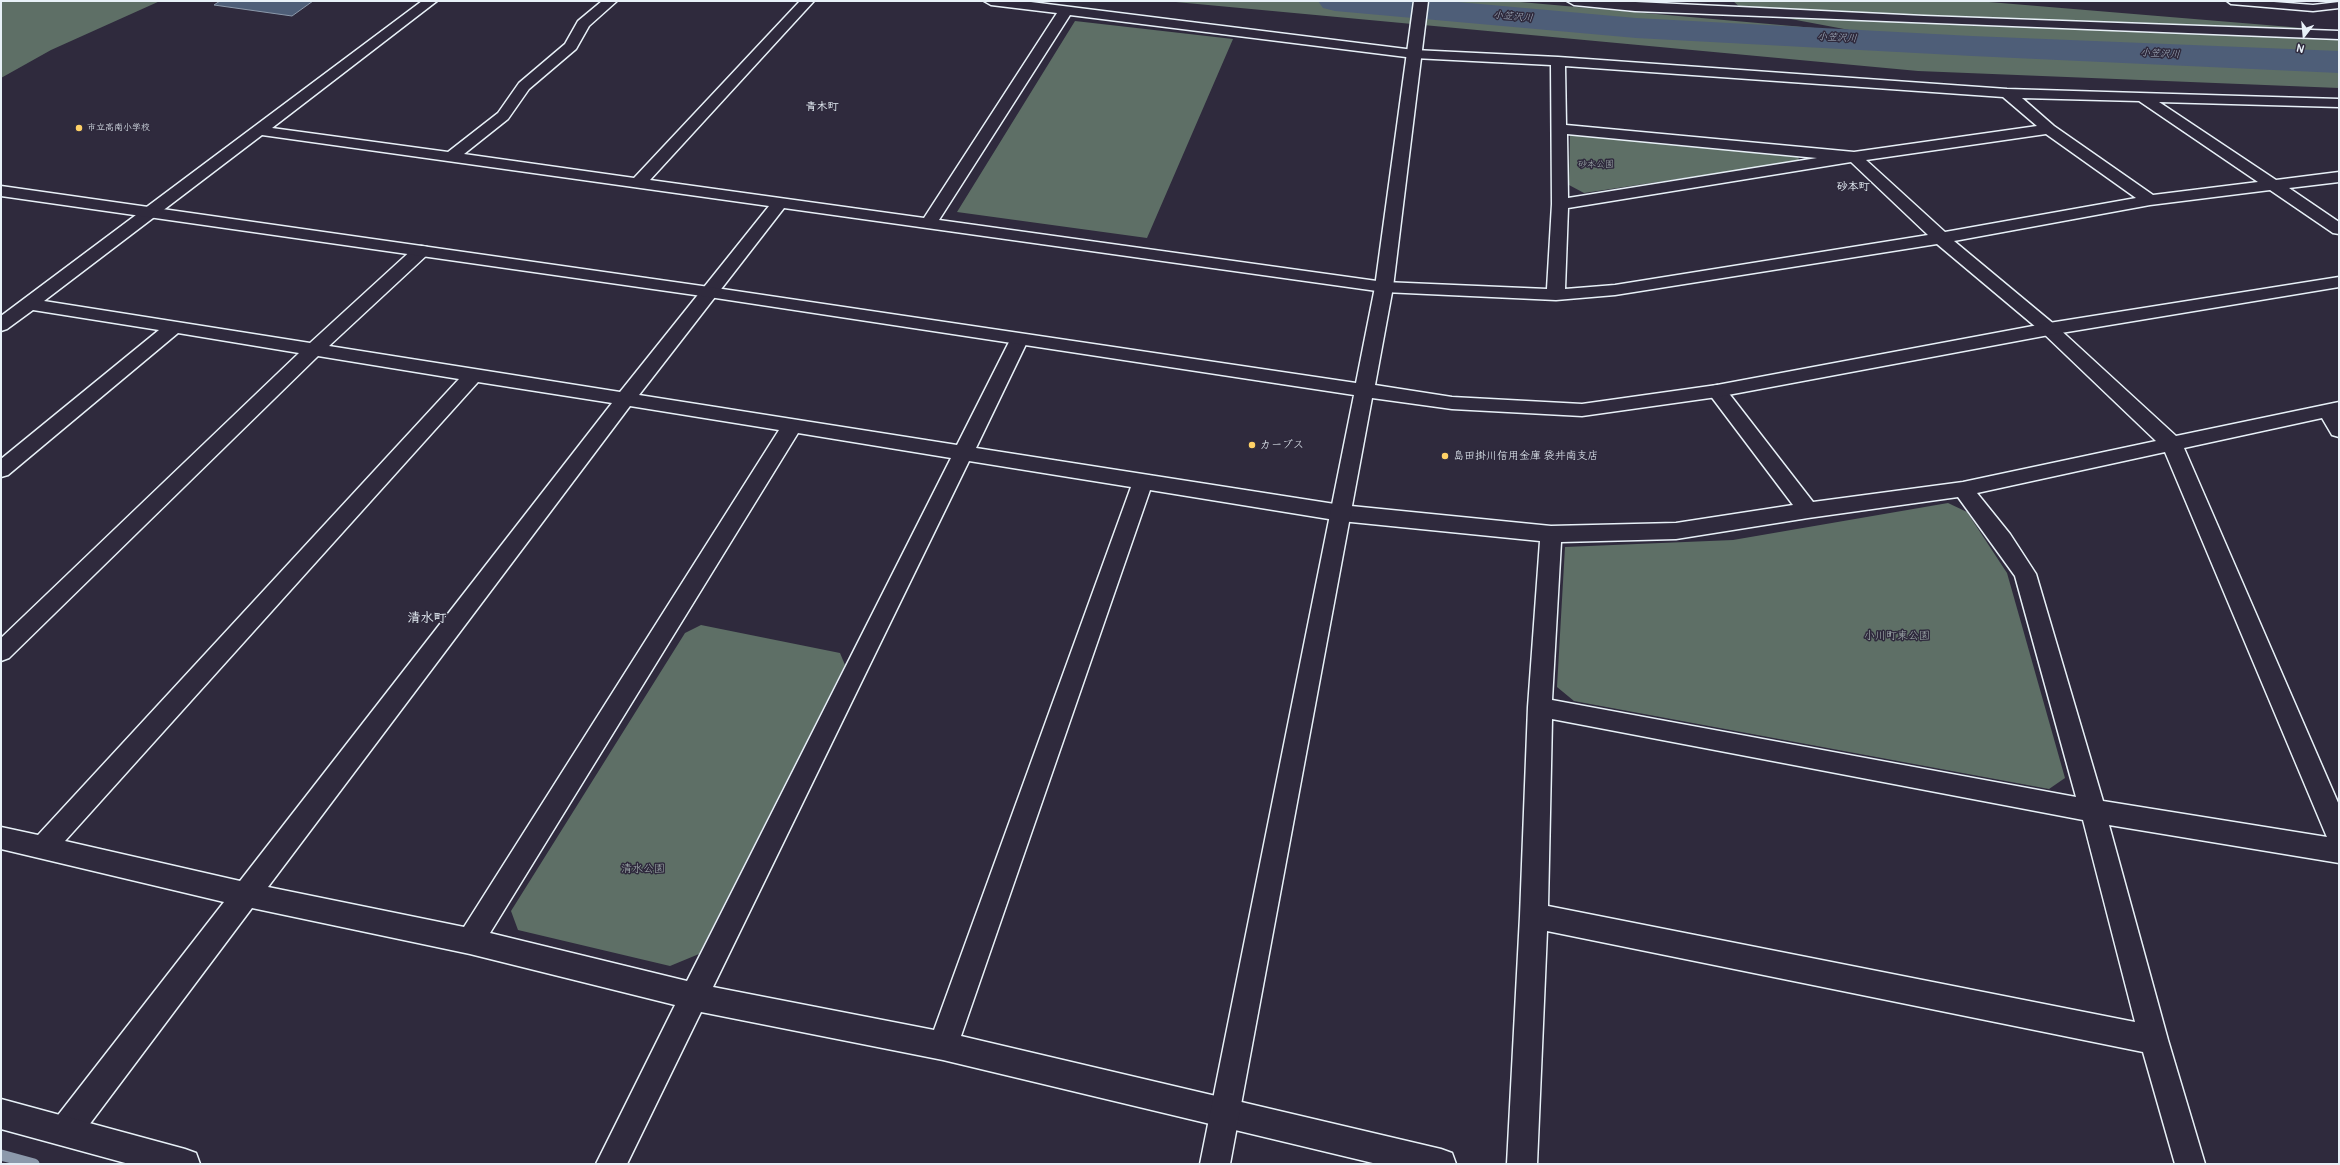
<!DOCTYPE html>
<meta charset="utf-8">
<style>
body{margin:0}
#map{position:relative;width:2340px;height:1165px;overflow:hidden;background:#2f2a3d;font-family:Pangolin,sans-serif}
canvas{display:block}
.frame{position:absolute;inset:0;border:2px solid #e8f1f8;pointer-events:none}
.north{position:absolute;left:2284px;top:16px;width:40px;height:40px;-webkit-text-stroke:3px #2f2a3d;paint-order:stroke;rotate:196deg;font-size:11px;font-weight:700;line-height:16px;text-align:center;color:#e8f1f8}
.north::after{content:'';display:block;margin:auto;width:14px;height:18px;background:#e8f1f8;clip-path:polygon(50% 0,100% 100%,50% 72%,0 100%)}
</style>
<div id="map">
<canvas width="2340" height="1165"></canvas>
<div class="frame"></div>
<div class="north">N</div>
</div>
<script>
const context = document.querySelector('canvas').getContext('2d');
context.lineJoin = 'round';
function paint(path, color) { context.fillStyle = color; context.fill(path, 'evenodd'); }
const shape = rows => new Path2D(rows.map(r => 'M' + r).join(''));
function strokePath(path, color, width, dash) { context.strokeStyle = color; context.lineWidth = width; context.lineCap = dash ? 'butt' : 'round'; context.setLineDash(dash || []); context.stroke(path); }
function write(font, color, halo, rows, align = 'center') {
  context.font = font + ' Pangolin,"Klee One",sans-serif'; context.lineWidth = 3; context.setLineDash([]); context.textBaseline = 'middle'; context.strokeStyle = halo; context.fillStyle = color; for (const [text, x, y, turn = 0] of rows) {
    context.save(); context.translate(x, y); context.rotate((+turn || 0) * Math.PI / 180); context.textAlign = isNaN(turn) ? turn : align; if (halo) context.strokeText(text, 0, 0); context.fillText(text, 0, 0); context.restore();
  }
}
paint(shape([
 [1,1,160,1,51,50,1,78],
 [1165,1,1509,1,1860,32,1743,10,1733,1,1977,1,2339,31,2339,88,1918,71],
 [1075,21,1233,39,1147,238,957,212],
 [1570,135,1798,154,1799,161,1584,193,1569,185],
 [1948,503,1967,512,2007,573,2065,778,2049,789,1574,701,1557,687,1565,547,1733,540],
 [701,625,840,653,845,665,699,954,670,966,518,930,511,911,685,633]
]), '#5e6f66');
const water = shape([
 [220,1,313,1,292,16,214,5,220,1]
]);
paint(water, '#4e5e78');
strokePath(water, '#8c99ab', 1);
strokePath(shape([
 [1,1155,34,1164]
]), '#8c99ab', 11);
paint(shape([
 [1318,1,1447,1,1636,18,1972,36,2339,51,2339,73,1972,56,1636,38,1335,11,1323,8,1318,1]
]), '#4e5e78');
const lane = shape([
 [2227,1,2261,1,2313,5,2339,2,2339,8,2313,11,2231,4,2227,1]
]);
const street = shape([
 [422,1,437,1,272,128,448,152,498,113,519,83,565,44,578,21,602,1,617,1,589,26,576,49,529,89,508,119,464,154,634,178,800,1,814,1,650,180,924,218,1057,13,991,5,984,1,1023,1,1414,50,1558,57,2007,89,2339,99,2339,107,2159,102,2276,180,2339,172,2339,182,2289,188,2339,222,2339,234,2333,233,2270,190,2150,205,1954,241,2055,325,2176,436,2339,402,2339,437,2332,435,2322,418,2184,448,2339,805,2339,863,2109,825,2168,1040,2205,1164,2175,1164,2143,1052,1547,931,1537,1164,1507,1164,1520,916,1528,707,1540,541,1341,521,1150,490,961,1036,1441,1149,1452,1153,1456,1164,1377,1164,943,1060,701,1012,627,1164,596,1164,675,1005,470,954,252,908,77,1141,66,1145,55,1141,51,1130,55,1119,224,902,1,849,1,827,38,835,459,379,318,356,9,658,1,661,1,638,299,353,178,333,8,475,1,477,1,459,159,330,33,310,7,329,1,331,1,316,422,1],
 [1070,15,1414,58,1551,65,1552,204,1547,289,1384,282,939,220,1070,15],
 [1565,66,2003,97,2037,126,1854,152,1566,125,1565,66],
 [2022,98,2139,101,2258,182,2153,195,2054,126,2022,98],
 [1567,134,1817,158,1568,198,1567,134],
 [2046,134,2136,198,1945,232,1866,160,2046,134],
 [262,135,769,206,620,392,329,346,427,255,430,251,427,247,421,246,415,247,310,343,44,301,262,135],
 [1851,162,1928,235,1615,285,1565,289,1568,208,1851,162],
 [784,208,1384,292,1556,300,1615,295,1937,244,2043,333,2156,441,1963,482,1813,502,1724,387,1717,385,1710,387,1707,391,1793,505,1676,523,1551,526,1341,505,976,448,1028,340,1025,336,1019,334,1013,336,1010,340,957,445,639,395,784,208],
 [478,382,612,403,240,881,65,841,478,382],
 [630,406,779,430,464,927,268,887,630,406],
 [798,433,951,458,687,981,490,933,798,433],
 [2165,452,2326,835,2327,837,2103,801,2036,574,2010,534,1977,493,2165,452],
 [969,461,1131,487,934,1030,713,987,969,461],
 [1958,497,2015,576,2076,797,1552,700,1561,542,1676,539,1808,518,1958,497],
 [1552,719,2083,820,2135,1022,1548,906,1552,719],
 [1567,1,1615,1,1924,16,2339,31,2339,39,1635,11,1574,5,1567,1]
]);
const secondary = shape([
 [1414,1,1428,1,1393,287,1375,385,1452,397,1582,404,1717,385,2049,323,2339,277,2339,287,2049,335,1717,397,1582,416,1452,409,1372,398,1230,1164,1200,1164,1354,395,709,297,1,196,1,186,709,287,1356,383,1375,287,1414,1],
 [1,1099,185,1149,196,1153,200,1164,129,1164,1,1129,1,1099]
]);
strokePath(lane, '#e8f1f8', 3);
strokePath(street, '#e8f1f8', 3);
strokePath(secondary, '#e8f1f8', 3);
paint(lane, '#2f2a3d');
paint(street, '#2f2a3d');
paint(secondary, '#2f2a3d');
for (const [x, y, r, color] of [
 [79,128,4,"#ffd166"],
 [1252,445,4,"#ffd166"],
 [1445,456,4,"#ffd166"]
]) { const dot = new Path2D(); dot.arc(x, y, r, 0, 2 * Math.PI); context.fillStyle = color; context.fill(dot); strokePath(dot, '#2f2a3d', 1.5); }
write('9px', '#e8f1f8', '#2f2a3d', [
 ["市立高南小学校",87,128]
], 'left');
write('9px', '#aab6b6', '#2f2a3d', [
 ["砂本公園",1596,165]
]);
write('italic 10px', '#aab6c5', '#2f2a3d', [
 ["小笠沢川",1513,17,5],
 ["小笠沢川",1837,38,3],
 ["小笠沢川",2160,54,3]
]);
write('bold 11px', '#e8f1f8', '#2f2a3d', [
 ["青木町",822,107],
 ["砂本町",1853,187]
]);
write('11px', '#e8f1f8', '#2f2a3d', [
 ["カーブス",1260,445],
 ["島田掛川信用金庫 袋井南支店",1453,456]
], 'left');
write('11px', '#aab6b6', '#2f2a3d', [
 ["小川町東公園",1897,636],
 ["清水公園",643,869]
]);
write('bold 13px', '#e8f1f8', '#2f2a3d', [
 ["清水町",427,619]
]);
</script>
